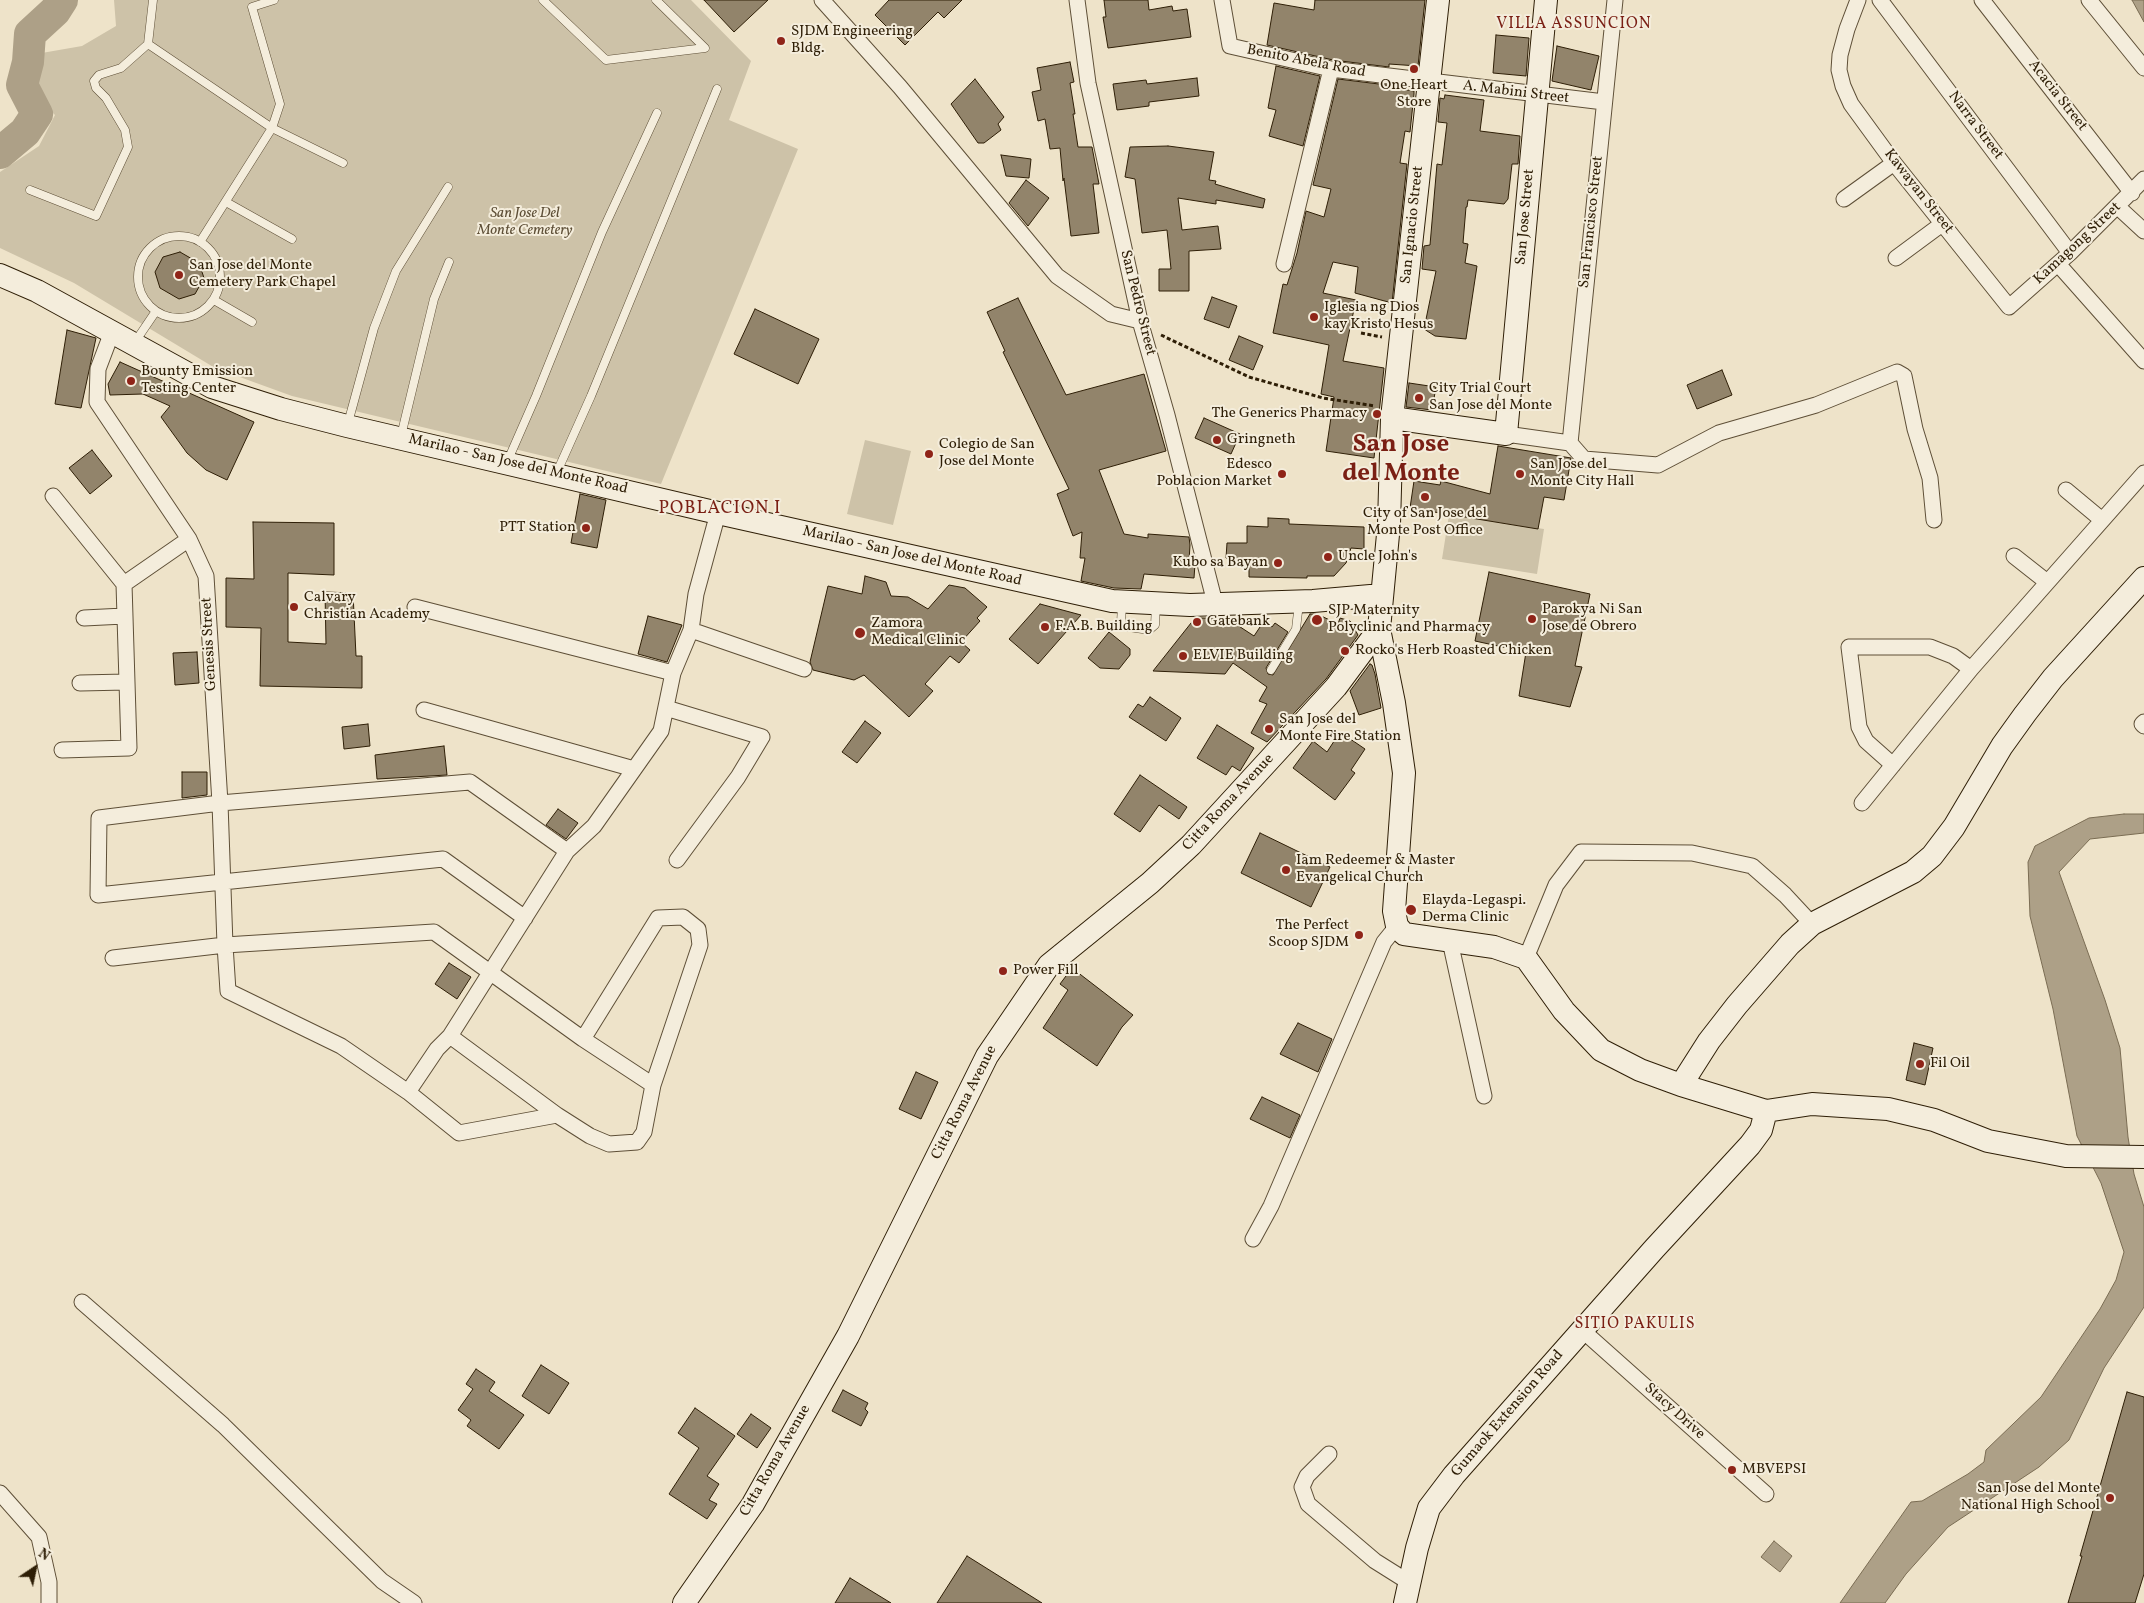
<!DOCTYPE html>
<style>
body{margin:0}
#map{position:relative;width:2144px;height:1603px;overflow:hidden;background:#eee3c9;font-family:Vollkorn,serif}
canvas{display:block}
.north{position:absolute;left:10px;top:1543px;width:50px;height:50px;-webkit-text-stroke:4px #f4eddc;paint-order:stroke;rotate:34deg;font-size:14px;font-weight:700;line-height:20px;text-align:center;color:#2e1e06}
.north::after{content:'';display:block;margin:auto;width:18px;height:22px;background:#2e1e06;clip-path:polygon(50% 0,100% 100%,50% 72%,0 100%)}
</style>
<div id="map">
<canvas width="2144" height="1603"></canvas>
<div class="north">N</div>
</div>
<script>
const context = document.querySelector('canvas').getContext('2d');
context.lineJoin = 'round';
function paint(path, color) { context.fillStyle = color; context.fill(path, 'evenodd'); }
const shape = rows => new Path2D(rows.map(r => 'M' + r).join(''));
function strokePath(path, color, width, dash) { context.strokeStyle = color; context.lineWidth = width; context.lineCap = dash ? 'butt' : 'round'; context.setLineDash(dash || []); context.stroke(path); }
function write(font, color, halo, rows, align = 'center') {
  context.font = font + ' Vollkorn,serif'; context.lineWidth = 4; context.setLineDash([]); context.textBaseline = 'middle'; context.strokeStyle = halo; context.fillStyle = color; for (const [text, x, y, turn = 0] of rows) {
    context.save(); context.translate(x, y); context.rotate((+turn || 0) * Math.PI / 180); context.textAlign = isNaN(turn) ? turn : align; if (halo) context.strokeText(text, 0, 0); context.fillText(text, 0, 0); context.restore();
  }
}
paint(shape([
 [114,0,691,0,751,61,729,120,798,149,661,484,292,396,215,368,74,283,0,248,0,172,39,146,55,115,33,93,36,54,82,46,116,26],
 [865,440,911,451,893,525,847,514],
 [1449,515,1544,529,1537,574,1442,559]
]), '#cdc2a8');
const water = shape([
 [2132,0,2144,0,2144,22,2132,0],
 [2124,814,2144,814,2144,833,2090,839,2059,872,2105,1000,2120,1048,2128,1137,2134,1174,2144,1207,2144,1307,2104,1368,2069,1440,2039,1467,1948,1527,1906,1574,1885,1603,1840,1603,1911,1502,1922,1501,1968,1474,1984,1462,1986,1450,2041,1397,2100,1309,2116,1280,2124,1252,2101,1183,2077,1136,2053,1009,2030,916,2028,862,2035,846,2089,818,2124,814],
 [1774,1541,1792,1556,1780,1572,1761,1557,1774,1541]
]);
paint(water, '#ada087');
strokePath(water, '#7a6c53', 1);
strokePath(shape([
 [0,153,25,132,37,114,22,85,28,62,30,34,55,11,62,0]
]), '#ada087', 32);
const building = shape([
 [704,0,768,0,734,32,704,0],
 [889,0,962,0,944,18,938,12,905,45,875,15,889,0],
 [1104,0,1148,0,1149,10,1172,6,1173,11,1187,9,1191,37,1108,48,1103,17,1106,17,1104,0],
 [1315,0,1425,0,1418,66,1389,64,1389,67,1333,60,1267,45,1274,3,1314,10,1315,0],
 [1496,35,1529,38,1526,76,1493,73,1496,35],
 [1557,46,1599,56,1591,90,1552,81,1557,46],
 [1070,62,1074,82,1070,83,1075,114,1073,114,1078,147,1092,147,1099,184,1093,184,1099,233,1071,236,1064,178,1063,181,1060,148,1050,149,1045,119,1038,121,1032,92,1041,90,1037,68,1070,62],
 [1276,66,1320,76,1303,146,1269,136,1276,110,1268,108,1276,66],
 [1197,78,1199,96,1149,102,1149,106,1117,110,1113,84,1146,80,1147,84,1197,78],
 [975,79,1004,117,998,124,1001,130,984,143,978,143,951,104,975,79],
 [1338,79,1387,85,1387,87,1414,91,1414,94,1410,132,1405,131,1400,163,1407,164,1392,303,1355,293,1358,267,1333,262,1323,293,1356,300,1343,361,1384,368,1374,458,1326,451,1334,397,1321,394,1329,345,1273,333,1283,284,1287,285,1297,253,1306,211,1324,217,1331,189,1313,185,1338,79],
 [1445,95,1484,100,1480,131,1520,136,1518,164,1512,164,1508,199,1504,204,1468,200,1467,207,1466,207,1463,243,1468,244,1465,263,1477,266,1466,339,1435,336,1424,329,1436,271,1422,269,1424,246,1430,245,1437,164,1442,165,1447,123,1438,122,1440,98,1444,99,1445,95],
 [1168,146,1214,152,1209,180,1216,181,1215,184,1265,199,1263,208,1216,200,1216,204,1178,198,1182,230,1218,226,1221,249,1189,251,1189,291,1159,291,1159,269,1171,269,1167,230,1142,233,1135,179,1125,177,1130,147,1168,146],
 [1001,155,1031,159,1029,178,1006,176,1001,155],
 [1026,180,1049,198,1028,226,1009,203,1026,180],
 [180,252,199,263,204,278,195,294,179,299,160,288,155,272,163,257,180,252],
 [1212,297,1237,306,1229,328,1204,319,1212,297],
 [1018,298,1066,395,1144,374,1166,451,1099,470,1124,534,1148,538,1148,534,1189,537,1190,545,1189,561,1195,561,1195,564,1194,578,1144,574,1141,589,1114,588,1081,581,1085,558,1080,558,1082,532,1073,536,1057,494,1069,489,1003,352,1005,351,987,312,1018,298],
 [755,309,819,339,798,384,734,354,755,309],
 [67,330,96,338,81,408,55,404,67,330],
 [1239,336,1263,346,1253,370,1229,360,1239,336],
 [120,362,254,422,227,480,206,470,187,453,161,417,170,406,143,394,110,395,108,384,120,362],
 [1722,370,1732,395,1697,409,1687,385,1722,370],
 [1409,383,1436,387,1432,410,1406,407,1409,383],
 [1204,418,1240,434,1231,454,1195,438,1204,418],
 [1498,446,1571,458,1564,500,1544,497,1538,529,1410,508,1414,481,1440,485,1441,481,1490,494,1498,446],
 [92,450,112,476,90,494,69,468,92,450],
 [580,494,606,500,597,548,571,543,580,494],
 [1268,518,1289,519,1289,524,1364,527,1364,549,1351,548,1346,563,1334,576,1307,576,1307,578,1249,577,1249,558,1226,558,1227,543,1247,543,1247,526,1268,527,1268,518],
 [253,522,334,523,334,575,288,573,288,642,326,644,325,592,353,593,356,656,362,656,362,688,260,686,261,628,226,627,226,578,254,579,253,522],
 [1489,572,1590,594,1575,666,1582,667,1570,707,1519,696,1526,652,1475,641,1489,572],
 [865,576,886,582,891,596,908,597,928,609,949,585,965,588,987,607,977,618,980,621,961,642,970,650,959,663,950,656,925,684,933,691,909,717,864,675,854,680,813,670,810,662,828,586,862,594,865,576],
 [1040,604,1081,615,1038,664,1009,639,1040,604],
 [1310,614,1317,614,1338,624,1340,618,1350,621,1358,635,1326,679,1267,742,1251,733,1267,704,1259,701,1267,687,1233,663,1225,674,1153,671,1195,618,1203,618,1228,619,1254,636,1264,621,1272,627,1275,623,1288,632,1266,668,1268,674,1273,675,1310,614],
 [648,616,682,625,667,662,638,654,648,616],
 [1109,632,1130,649,1130,655,1119,669,1100,668,1088,658,1109,632],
 [197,652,199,683,175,685,173,653,197,652],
 [1370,664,1372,665,1375,674,1381,708,1359,715,1350,691,1370,664],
 [1150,697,1181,718,1166,741,1129,717,1138,704,1143,707,1150,697],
 [865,721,881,733,857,763,842,752,865,721],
 [368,724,370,746,344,749,342,727,368,724],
 [1217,725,1254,748,1240,771,1232,766,1226,775,1197,758,1217,725],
 [1340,732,1365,749,1351,770,1355,773,1335,800,1293,768,1313,741,1327,752,1340,732],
 [444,746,447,775,377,779,375,755,444,746],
 [182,772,207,772,207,795,182,798,182,772],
 [1140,775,1187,807,1179,819,1159,805,1140,832,1114,814,1140,775],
 [558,809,578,823,566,839,546,825,558,809],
 [1260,833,1330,867,1311,907,1241,873,1260,833],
 [449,963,471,977,457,999,435,984,449,963],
 [1072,968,1133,1015,1122,1027,1097,1066,1043,1028,1068,990,1060,984,1072,968],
 [1298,1023,1332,1039,1318,1072,1280,1054,1298,1023],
 [1914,1043,1933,1048,1925,1085,1906,1080,1914,1043],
 [916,1072,938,1082,921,1119,899,1109,916,1072],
 [1262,1097,1300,1115,1290,1138,1250,1119,1262,1097],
 [541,1365,569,1383,549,1414,522,1396,541,1365],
 [476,1369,495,1382,489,1391,524,1415,499,1449,467,1426,471,1420,458,1410,473,1389,466,1384,476,1369],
 [843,1390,868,1403,865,1409,868,1412,861,1426,832,1411,843,1390],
 [2127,1392,2144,1397,2144,1574,2135,1603,2068,1603,2082,1556,2080,1556,2127,1392],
 [695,1408,735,1436,707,1476,719,1484,709,1500,717,1504,707,1519,669,1494,699,1448,678,1433,695,1408],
 [751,1414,771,1428,757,1448,737,1434,751,1414],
 [967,1556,1042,1603,937,1603,967,1556],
 [850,1578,891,1603,835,1603,850,1578]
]);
paint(building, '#92846b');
strokePath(building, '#2e1e06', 1);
const lane = shape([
 [543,0,606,60,705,48,656,0],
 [148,44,153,0],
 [30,190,96,216,128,147,125,130,106,98,96,88,94,81,99,75,121,68,148,44,272,128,343,163],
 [226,202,292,239],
 '138 277a41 41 0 1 1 82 0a41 41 0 1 1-82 0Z',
 [200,242,272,128,280,104,252,7,274,0],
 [214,300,252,322],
 [135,342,156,311],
 [348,423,374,328,396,271,448,187],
 [401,436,434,299,449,262],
 [508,460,536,396,602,232,657,113],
 [557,472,591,396,717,89],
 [1122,605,1121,623,1122,626,1149,630,1155,625,1156,605],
 [1271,670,1296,629,1299,603]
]);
const street = shape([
 [822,0,900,87,1057,276,1111,314,1140,321],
 [1077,0,1088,83,1140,321,1167,415,1215,603],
 [1222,0,1230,46,1331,69,1604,102],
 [1858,0,1847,29,1840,55,1839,70,1843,86,1851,104,1894,163,2009,307,2070,253,2144,179],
 [1880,0,2070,253],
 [1982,0,2132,193],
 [2089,0,2144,68],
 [1844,199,1894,163],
 [2118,207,2144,231],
 [1896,258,1942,224],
 [1284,264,1331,69],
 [2058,264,2144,361],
 [112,332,98,369,97,402,189,539,206,576,220,803,225,945,228,991,341,1046,408,1092,459,1133,557,1115],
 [1506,434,1570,443],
 [1570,443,1584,459,1658,465,1719,433,1816,405,1897,372,1904,376,1915,429,1930,478,1934,520],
 [1570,443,1615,0],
 [2066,490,2102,520],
 [53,496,124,584,129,748,62,750],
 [2014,556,2047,582],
 [124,584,189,539],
 [415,607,673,673],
 [84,618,124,616],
 [691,630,804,669],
 [80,683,126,682],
 [666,708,762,737,738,777,677,860],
 [424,710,634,769],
 [2144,722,2142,724,2144,726],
 [1893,765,1866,741,1859,727,1849,647,1930,647,1953,656,1971,669],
 [1862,803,1971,669,2144,473],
 [525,918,443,859,98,895,99,818,220,803,470,782,567,851],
 [1450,941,1484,1096],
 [113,958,225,945,434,932,583,1039,653,1085],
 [1526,958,1556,885,1581,852,1692,853,1752,866,1785,895,1812,924],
 [450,1036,557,1115,590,1136,609,1144,637,1142,644,1132,653,1085,700,945,698,929,683,917,658,918,583,1039],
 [408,1092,437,1049,450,1036,567,851,594,826,661,731,673,673,691,630,696,594,718,513],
 [1253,1239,1271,1206,1384,942,1397,926],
 [82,1302,223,1425,382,1581,414,1603],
 [1582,1330,1766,1494],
 [1329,1454,1307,1476,1302,1487,1308,1504,1375,1561,1410,1583],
 [0,1493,39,1537,49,1582,49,1603]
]);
const secondary = shape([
 [1438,0,1392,418,1389,524,1379,629,1394,703,1404,773,1394,911,1397,926,1404,934,1494,947,1526,958,1564,1011,1601,1050,1640,1070,1681,1085,1766,1111,1812,1104,1888,1109,1934,1120,1988,1141,2066,1156,2144,1157],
 [0,275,37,291,212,387,281,409,347,426,718,513,1112,601,1190,605,1313,601,1382,595],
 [1392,418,1506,434,1546,0],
 [1681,1085,1709,1041,1737,1005,1790,944,1812,924,1913,872,1932,856,1954,827,2002,746,2025,714,2053,678,2144,578],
 [684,1603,753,1504,848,1336,987,1056,1049,965,1150,883,1191,845,1336,687,1379,629],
 [1405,1603,1417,1548,1429,1508,1454,1475,1654,1249,1750,1145,1761,1130,1766,1111]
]);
strokePath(lane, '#5e4f37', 9);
strokePath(street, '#5e4f37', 17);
strokePath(secondary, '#2e1e06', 24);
strokePath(shape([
 [1361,333,1382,337],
 [1161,335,1249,377,1323,398,1375,406]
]), '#2e1e06', 3, [4, 2.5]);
strokePath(lane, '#f4eddc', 8);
strokePath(street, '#f4eddc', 15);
strokePath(secondary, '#f4eddc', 22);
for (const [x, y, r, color] of [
 [781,41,5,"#8f2418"],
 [1414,69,5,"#8f2418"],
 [179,275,5,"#8f2418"],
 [1314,317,5,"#8f2418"],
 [131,381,5,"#8f2418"],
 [1419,398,5,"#8f2418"],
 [1377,414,5,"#8f2418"],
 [1217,440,5,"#8f2418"],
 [929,454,5,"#8f2418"],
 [1282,474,5,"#8f2418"],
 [1520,474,5,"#8f2418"],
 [1425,497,5,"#8f2418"],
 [586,528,5,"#8f2418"],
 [1328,557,5,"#8f2418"],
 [1278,563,5,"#8f2418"],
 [294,607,5,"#8f2418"],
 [1532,619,5,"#8f2418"],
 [1317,620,6,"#8f2418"],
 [1197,622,5,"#8f2418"],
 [1045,627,5,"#8f2418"],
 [860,633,6,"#8f2418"],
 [1345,651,5,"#8f2418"],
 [1183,656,5,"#8f2418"],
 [1269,729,5,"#8f2418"],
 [1286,870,5,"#8f2418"],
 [1411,910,6,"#8f2418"],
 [1359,935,5,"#8f2418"],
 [1003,971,5,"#8f2418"],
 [1920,1064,5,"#8f2418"],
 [1732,1470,5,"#8f2418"],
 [2110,1498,5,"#8f2418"]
]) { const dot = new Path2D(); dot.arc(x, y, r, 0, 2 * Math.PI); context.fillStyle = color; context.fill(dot); strokePath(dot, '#f4eddc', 2); }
write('15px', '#2e1e06', '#f4eddc', [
 ["SJDM Engineering",791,32],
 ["Bldg.",791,49],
 ["One Heart",1414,86,"center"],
 ["Store",1414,103,"center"],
 ["San Jose del Monte",189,266],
 ["Cemetery Park Chapel",189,283],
 ["Iglesia ng Dios",1324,308],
 ["kay Kristo Hesus",1324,325],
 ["Bounty Emission",141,372],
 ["Testing Center",141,389],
 ["City Trial Court",1429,389],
 ["San Jose del Monte",1429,406],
 ["The Generics Pharmacy",1367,414,"right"],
 ["Gringneth",1227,440],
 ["Colegio de San",939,445],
 ["Jose del Monte",939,462],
 ["Edesco",1272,465,"right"],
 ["Poblacion Market",1272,482,"right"],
 ["San Jose del",1530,465],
 ["Monte City Hall",1530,482],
 ["City of San Jose del",1425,514,"center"],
 ["Monte Post Office",1425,531,"center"],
 ["PTT Station",576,528,"right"],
 ["Uncle John's",1338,557],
 ["Kubo sa Bayan",1268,563,"right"],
 ["Calvary",304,598],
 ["Christian Academy",304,615],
 ["Parokya Ni San",1542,610],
 ["Jose de Obrero",1542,627],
 ["SJP Maternity",1328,611],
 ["Polyclinic and Pharmacy",1328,628],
 ["Gatebank",1207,622],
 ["Zamora",871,624],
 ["Medical Clinic",871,641],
 ["F.A.B. Building",1055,627],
 ["Rocko's Herb Roasted Chicken",1355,651],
 ["ELVIE Building",1193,656],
 ["San Jose del",1279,720],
 ["Monte Fire Station",1279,737],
 ["Iam Redeemer & Master",1296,861],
 ["Evangelical Church",1296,878],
 ["Elayda-Legaspi.",1422,901],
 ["Derma Clinic",1422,918],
 ["The Perfect",1349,926,"right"],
 ["Scoop SJDM",1349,943,"right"],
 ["Power Fill",1013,971],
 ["Fil Oil",1930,1064],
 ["MBVEPSI",1742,1470],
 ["San Jose del Monte",2100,1489,"right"],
 ["National High School",2100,1506,"right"]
], 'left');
write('15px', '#2e1e06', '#f4eddc', [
 ["Benito Abela Road",1306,62,11],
 ["A. Mabini Street",1516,93,7],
 ["Acacia Street",2057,96,52],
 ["Narra Street",1975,126,53],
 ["Kawayan Street",1918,192,52],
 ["San Jose Street",1526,217,-85],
 ["San Francisco Street",1592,222,-84],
 ["San Ignacio Street",1413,225,-84],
 ["Kamagong Street",2078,244,-43],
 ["San Pedro Street",1137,303,76],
 ["Marilao - San Jose del Monte Road",518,465,13],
 ["Marilao - San Jose del Monte Road",912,557,13],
 ["Genesis Street",210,644,-93],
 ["Citta Roma Avenue",1229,803,-47],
 ["Citta Roma Avenue",965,1103,-63],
 ["Stacy Drive",1674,1412,42],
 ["Gumaok Extension Road",1508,1414,-49],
 ["Citta Roma Avenue",776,1461,-60]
]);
write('italic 15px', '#5e4f37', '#f4eddc', [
 ["San Jose Del",525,214],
 ["Monte Cemetery",525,231]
]);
context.letterSpacing = '1px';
write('16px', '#7a1f14', '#f4eddc', [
 ["VILLA ASSUNCION",1574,25],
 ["SITIO PAKULIS",1635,1325]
]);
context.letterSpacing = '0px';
context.letterSpacing = '1px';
write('18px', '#7a1f14', '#f4eddc', [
 ["POBLACION I",720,510]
]);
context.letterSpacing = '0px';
write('bold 25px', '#7a1f14', '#f4eddc', [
 ["San Jose",1401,446],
 ["del Monte",1401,475]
]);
</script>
